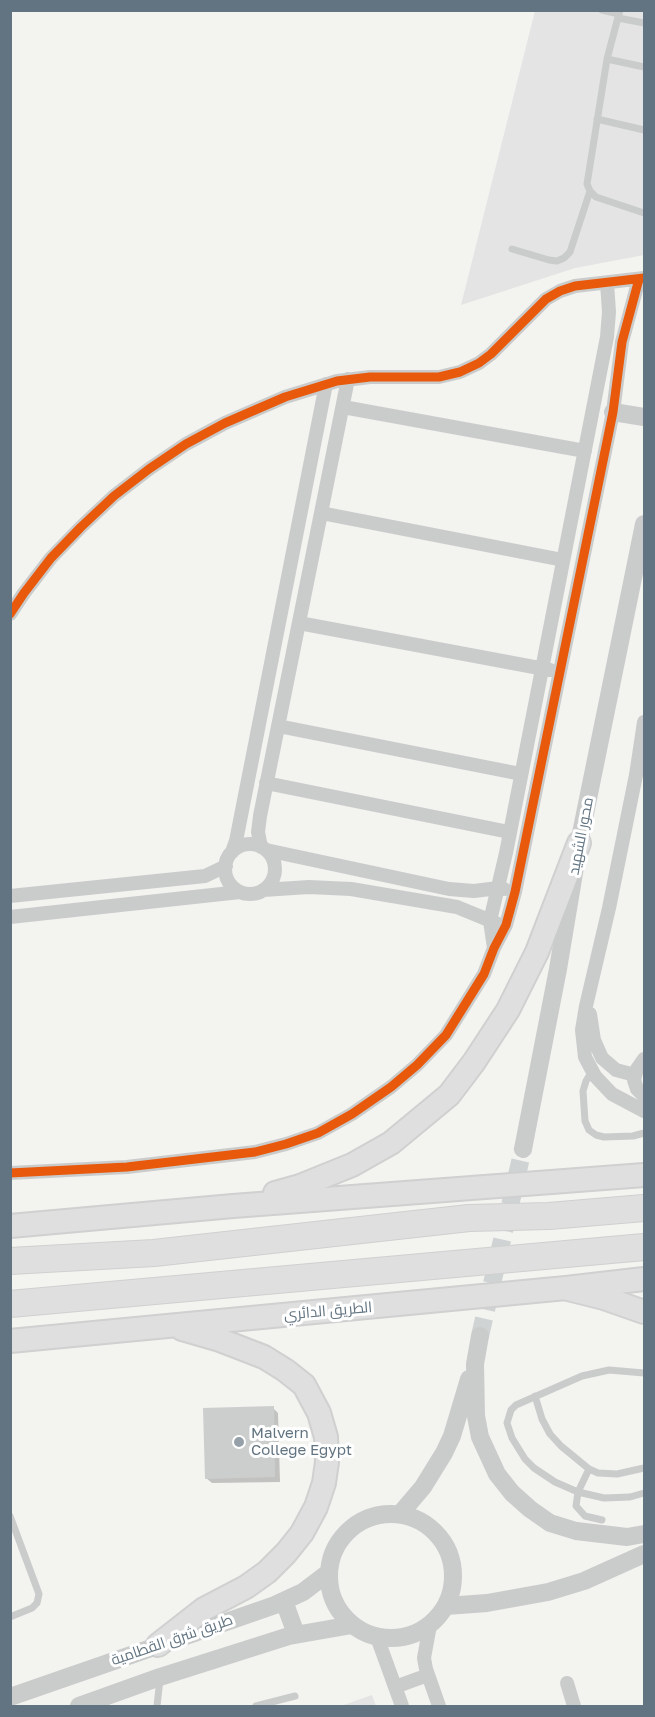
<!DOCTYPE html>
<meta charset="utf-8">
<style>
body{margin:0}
#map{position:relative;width:655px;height:1717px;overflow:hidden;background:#f3f3f0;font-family:"Golos Text",sans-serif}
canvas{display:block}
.frame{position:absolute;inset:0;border:12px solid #627481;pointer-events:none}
</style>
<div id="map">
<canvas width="655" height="1717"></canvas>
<div class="frame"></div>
</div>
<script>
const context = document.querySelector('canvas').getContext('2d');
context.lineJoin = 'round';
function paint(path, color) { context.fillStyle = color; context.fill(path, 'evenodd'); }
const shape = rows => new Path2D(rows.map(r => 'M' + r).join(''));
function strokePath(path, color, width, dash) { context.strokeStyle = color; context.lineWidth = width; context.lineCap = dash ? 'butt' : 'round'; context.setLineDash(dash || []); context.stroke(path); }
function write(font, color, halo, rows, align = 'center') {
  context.font = font + ' "Golos Text",Cairo,sans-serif'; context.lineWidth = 6; context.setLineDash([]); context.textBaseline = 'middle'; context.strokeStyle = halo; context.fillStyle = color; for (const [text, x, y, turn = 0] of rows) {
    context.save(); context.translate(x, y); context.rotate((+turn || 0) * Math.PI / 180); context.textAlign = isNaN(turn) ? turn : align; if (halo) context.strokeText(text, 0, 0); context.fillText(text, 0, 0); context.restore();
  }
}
paint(shape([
 [535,11,644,11,644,255,575,268,461,305],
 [372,1695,376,1706,341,1706]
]), '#e3e4e3');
paint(shape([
 [273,1408,278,1413,280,1482,212,1483,206,1478]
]), '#0003');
paint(shape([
 [274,1406,275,1477,205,1479,203,1408]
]), '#cccece');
strokePath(shape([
 [480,1336,523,1149]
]), '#cfd3d4', 18, [18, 9]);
const primary = shape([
 [568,1289,604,1298,644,1312]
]);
const trunk = shape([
 [275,1193,300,1186,352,1165,391,1143,449,1095,474,1062,508,1010,537,952,579,843],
 [10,1226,233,1206,644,1175],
 [10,1341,566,1288,644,1279],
 [158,1645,204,1609,246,1587,267,1572,286,1553,302,1533,316,1507,324,1483,327,1462,326,1437,319,1413,304,1385,285,1370,264,1357,220,1340,182,1329]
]);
const motorway = shape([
 [10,1261,154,1253,469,1218,549,1216,644,1208],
 [10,1304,644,1247]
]);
strokePath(primary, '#d0d1d0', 26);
strokePath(trunk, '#cfd0cf', 26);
strokePath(motorway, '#cfd0cf', 28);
strokePath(shape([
 [602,10,619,14],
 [620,10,607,59,587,184,590,191,596,197,644,213],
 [618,18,644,23],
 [607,59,644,67],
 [597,119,644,130],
 [512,249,549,260,557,261,564,258,570,252,590,191],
 [592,1071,586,1081,583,1091,585,1121,589,1130,596,1135,604,1137,633,1136,644,1133],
 [644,1373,609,1370,582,1376,516,1405,511,1410,507,1423,512,1438,525,1459,534,1468,555,1482,578,1492,604,1498,630,1497,644,1493],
 [535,1396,542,1419,550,1434,561,1446,589,1469,598,1473,617,1474,644,1468],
 [589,1469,578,1492,576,1506,585,1516,602,1520],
 [10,1516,39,1594,37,1603,32,1608,10,1617],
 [157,1706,160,1679],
 [256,1706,295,1696]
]), '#cacccc', 7);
strokePath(shape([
 [343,407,585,451],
 [321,513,563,560],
 [10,614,24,593,51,558,81,527,114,496,149,469,186,444,225,423,285,397,337,381,370,377,439,377,460,372,479,363,491,354,546,299,560,291,575,286,644,278],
 [299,623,550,670],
 [644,722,636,775,609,908,586,1006,582,1030,585,1057,595,1076,612,1094,644,1111],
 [278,726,521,774],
 [266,783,509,832],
 '225 869a25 25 0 1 1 50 0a25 25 0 1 1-50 0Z',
 [261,847,258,832,260,816,348,379],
 [266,850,449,889,474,891,498,888,504,889],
 [232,852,236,841,326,384],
 [263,890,309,887,351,889,457,907,496,923],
 [10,896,205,876,226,866],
 [10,917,240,892],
 [494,948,490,921,506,853,607,337,609,312,607,283],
 [590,1014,594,1040,602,1058,616,1070,635,1075],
 [644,1059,637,1069,634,1080,637,1089,644,1096],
 [10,1173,127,1167,255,1152,286,1144,318,1133,352,1114,391,1087,417,1065,446,1035,484,974,494,948,506,925,515,892,613,412,622,342,639,279],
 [430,1625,424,1658,426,1669,439,1706],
 [377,1637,402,1706],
 [567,1683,574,1706],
 [395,1687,428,1675]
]), '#cacccc', 14);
strokePath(shape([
 [613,412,644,417],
 [523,1149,558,969,579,843,644,524],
 [480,1336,475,1364,476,1416,480,1437,497,1474,512,1493,530,1509,550,1523,576,1531,627,1537,644,1534],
 '329 1576a62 62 0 1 1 124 0a62 62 0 1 1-124 0Z',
 [400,1514,423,1487,444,1453,452,1436,469,1379],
 [284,1601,296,1634],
 [446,1606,487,1603,548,1592,584,1581,644,1554],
 [10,1697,275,1605,303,1592,328,1573],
 [79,1706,160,1677,289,1636,352,1625]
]), '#cacccc', 18);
strokePath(primary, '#dfdfe0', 22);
strokePath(trunk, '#dfdfe0', 22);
strokePath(motorway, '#dfdfe0', 26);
strokePath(shape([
 [10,614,24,593,51,558,81,527,114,496,149,469,186,444,225,423,285,397,337,381,370,377,439,377,460,372,479,363,491,354,546,299,560,291,575,286,644,278],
 [10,1173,127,1167,255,1152,286,1144,318,1133,352,1114,391,1087,417,1065,446,1035,484,974,494,948,506,925,515,892,613,412,622,342,639,279]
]), '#e8590c', 9);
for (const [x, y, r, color] of [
 [239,1442,6,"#95a0a8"]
]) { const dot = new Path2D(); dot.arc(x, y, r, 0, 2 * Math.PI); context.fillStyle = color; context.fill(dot); strokePath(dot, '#fff', 2); }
write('15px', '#627481', '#fff', [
 ["محور الشهيد",581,836,-79],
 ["الطريق الدائري",328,1311,-5],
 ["طريق شرق القطامية",172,1640,-19]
]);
write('15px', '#627481', '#fff', [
 ["Malvern",251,1433],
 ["College Egypt",251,1450]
], 'left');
</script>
